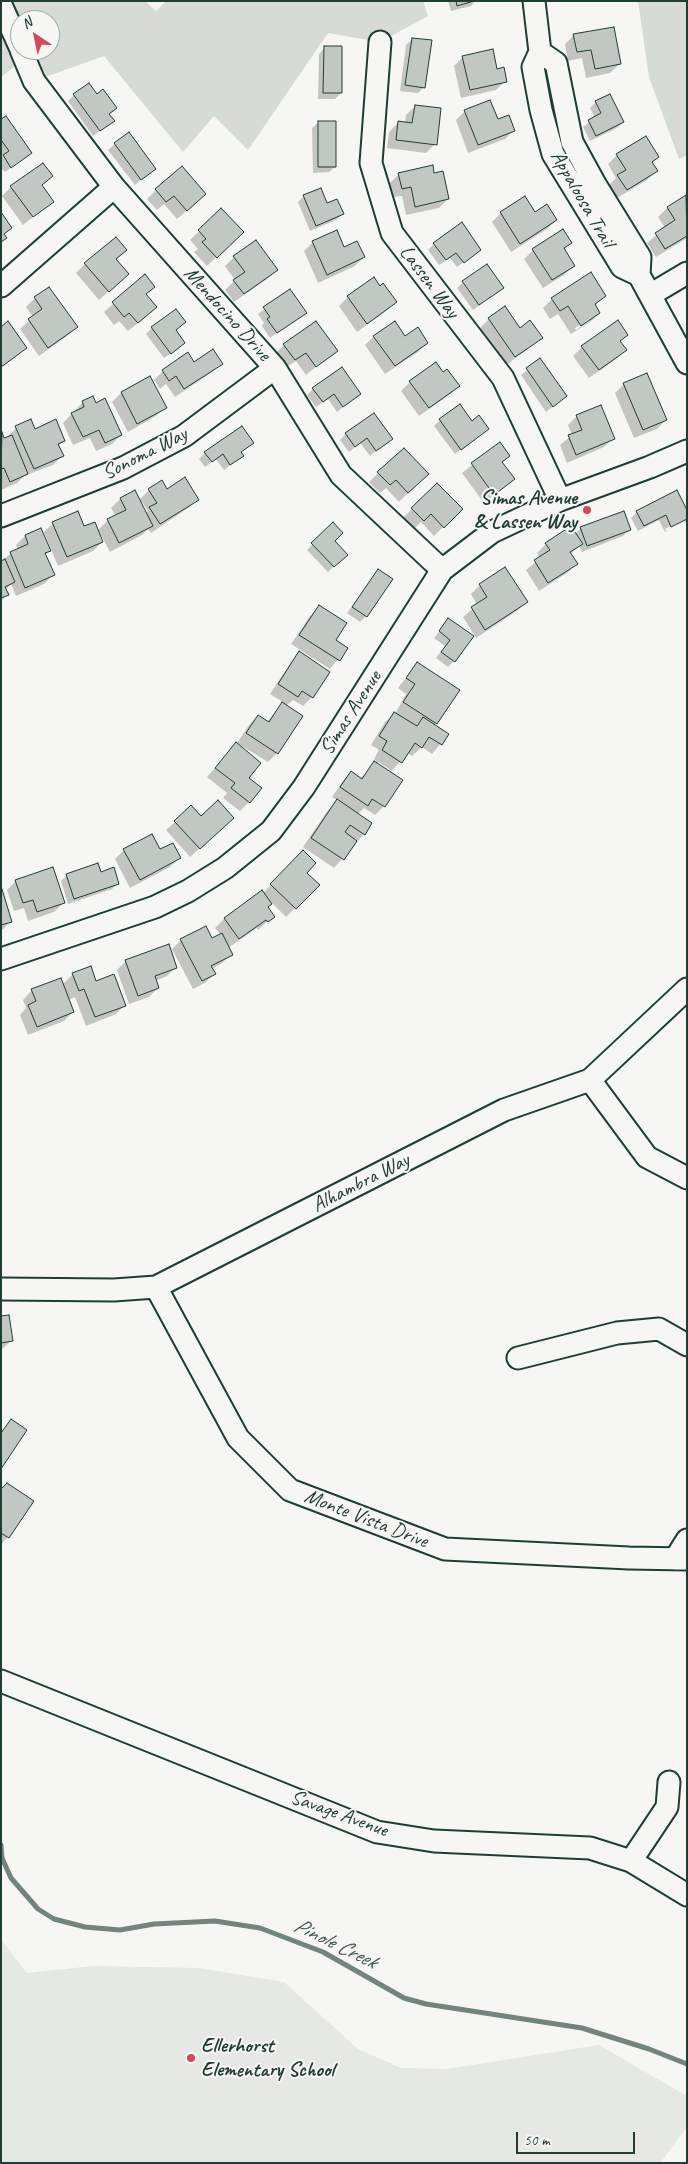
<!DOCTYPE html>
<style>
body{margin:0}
#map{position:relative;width:688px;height:2164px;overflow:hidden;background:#f6f6f2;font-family:Caveat,sans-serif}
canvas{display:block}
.frame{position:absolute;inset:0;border:2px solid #1f3d34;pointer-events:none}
.north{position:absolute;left:10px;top:10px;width:50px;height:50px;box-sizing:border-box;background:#f6f6f2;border:1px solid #a0aca6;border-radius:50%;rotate:326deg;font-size:14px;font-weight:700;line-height:20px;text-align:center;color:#1f3d34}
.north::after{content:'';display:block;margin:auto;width:18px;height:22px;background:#d1495b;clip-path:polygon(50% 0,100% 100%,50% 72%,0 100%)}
.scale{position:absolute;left:516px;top:2132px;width:119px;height:22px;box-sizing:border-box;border:2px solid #1f3d34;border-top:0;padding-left:6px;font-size:15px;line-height:18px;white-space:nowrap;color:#1f3d34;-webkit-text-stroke:4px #f6f6f2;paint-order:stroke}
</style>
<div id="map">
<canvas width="688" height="2164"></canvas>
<div class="frame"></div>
<div class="north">N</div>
<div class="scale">50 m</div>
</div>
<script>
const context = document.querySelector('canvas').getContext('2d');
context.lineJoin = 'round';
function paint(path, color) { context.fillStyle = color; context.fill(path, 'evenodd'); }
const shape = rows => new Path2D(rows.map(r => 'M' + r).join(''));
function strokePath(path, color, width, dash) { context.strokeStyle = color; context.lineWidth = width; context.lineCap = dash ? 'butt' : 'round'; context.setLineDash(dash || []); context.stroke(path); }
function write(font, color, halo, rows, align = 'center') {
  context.font = font + ' Caveat,sans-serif'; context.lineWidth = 4; context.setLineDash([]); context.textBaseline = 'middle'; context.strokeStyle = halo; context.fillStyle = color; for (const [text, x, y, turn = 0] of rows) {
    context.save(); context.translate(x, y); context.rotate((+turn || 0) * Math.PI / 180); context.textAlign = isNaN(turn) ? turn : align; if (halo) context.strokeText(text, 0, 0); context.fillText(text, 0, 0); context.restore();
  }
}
paint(shape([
 [1,1940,27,1973,94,1966,198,1968,284,1982,358,2049,401,2068,447,2069,599,2045,687,2096,687,2127,660,2163,1,2163]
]), '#e6e8e4');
paint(shape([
 [1,1,145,1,156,11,166,1,423,1,428,16,380,42,328,33,248,150,214,116,183,152,104,56,34,81,24,59,1,77],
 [20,20,50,20,50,50,20,50],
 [638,1,687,1,687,155,679,159,649,77]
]), '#d6dbd6');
paint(shape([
 [448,1,475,1,471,6,451,11],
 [574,35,620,64,610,73,586,78,582,58,568,61,565,44],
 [412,39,424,87,418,93,400,91,406,45],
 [324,48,341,93,335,99,318,99,319,54],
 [463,57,496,70,505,81,496,90,461,98,454,66],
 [74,95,97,95,115,108,108,115,113,121,93,136,68,101],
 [596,102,623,122,617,128,590,141,583,127,595,118,590,108],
 [415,106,435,144,426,153,387,148,389,132,398,123,405,124,406,115],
 [465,111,497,120,514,130,505,139,468,153,456,120],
 [1,120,30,153,5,172,1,168,1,158,3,156,1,154],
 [318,123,335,167,329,172,313,173,312,128],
 [128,133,148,174,135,185,108,150],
 [617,155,658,157,651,163,656,171,647,180,617,198,609,185,616,178,608,164],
 [399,174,433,174,448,199,439,208,406,215,402,196,393,197,390,183],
 [52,176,41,186,53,201,23,225,2,196,11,187],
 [156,190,196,203,177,219,164,204,157,210,147,199],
 [304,196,326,204,342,214,336,220,310,231,298,202],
 [686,197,687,238,656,257,647,243,665,228,658,217,667,208],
 [221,210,233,241,207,266,194,252,198,249,190,240],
 [501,213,535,214,556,220,547,229,511,252,492,222],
 [313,242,344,248,364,257,355,266,318,283,304,251],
 [571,243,563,250,573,266,564,275,543,288,524,259,533,250],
 [434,244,480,250,457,267,450,258,439,265,428,250],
 [125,250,116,260,118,283,99,300,76,273,85,264],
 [234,257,276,270,267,279,234,302,225,290,235,280,225,266],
 [145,276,154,286,145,295,147,316,128,331,119,321,114,325,104,312],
 [373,279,395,302,386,311,357,332,339,306,348,297],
 [463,282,502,288,473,310,457,288],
 [290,291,305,313,270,338,262,326,264,323,258,314],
 [604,296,595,306,599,313,590,322,571,334,558,314,550,319,543,308,552,299],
 [590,318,590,321,576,330,575,328],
 [35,298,76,327,67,336,39,356,20,329,33,317,26,307],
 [489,319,520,329,541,337,532,346,506,365,480,328],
 [185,322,175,331,178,348,164,358,146,334,152,328],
 [1,328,26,348,1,368],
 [626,335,619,342,625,350,616,359,589,378,573,356,582,347],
 [374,336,405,338,427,343,418,352,385,374,365,345],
 [284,345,336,351,306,375,296,361,285,368,275,354],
 [540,360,566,396,546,412,521,375],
 [221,363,212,372,175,397,166,384,160,389,154,380,163,371,194,364],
 [442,373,458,386,449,395,419,416,401,391,410,382],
 [149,378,165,407,156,416,128,432,112,402,121,393],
 [624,384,666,420,657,429,634,438,615,393],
 [313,389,359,394,337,412,328,399,316,407,307,395],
 [83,402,95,404,121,435,112,444,96,451,90,438,73,445,63,423],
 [577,416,613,438,604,447,567,463,560,445,572,435,568,425],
 [440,420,471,422,488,429,455,454,434,426],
 [16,428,64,440,58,446,62,456,53,465,24,476,17,483,1,490,1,434,4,440,8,438,7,437],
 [346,434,391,439,370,456,360,443,349,452,340,440],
 [252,443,240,453,242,456,236,461,224,470,216,459,205,467,199,459,205,453],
 [499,444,508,456,501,463,513,479,484,503,462,473],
 [378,473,427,474,399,502,386,488,380,493,369,482],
 [437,484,461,509,434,536,421,522,414,529,403,518],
 [149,490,197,499,188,508,151,533,148,529,142,535,110,552,99,531,97,531,102,542,93,551,58,566,44,532,53,523,97,531,108,520,116,516,111,508,120,499,145,514,148,511,140,499],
 [687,506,687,527,685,521,665,532,659,520,638,531,631,518,637,512,684,508],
 [684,519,684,522,666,531,665,529],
 [333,524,333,541,346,554,328,572,307,550],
 [581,528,629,530,623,536,582,552,579,546,570,554,576,564,567,573,539,591,526,570,540,558,537,553,546,544,575,534],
 [40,530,49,551,45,555,53,575,44,584,16,596,11,584,5,590,7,595,1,601,1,562,10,554,18,550,16,545,25,536],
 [505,569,526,602,517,611,476,638,463,617,477,605,471,594,480,585],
 [378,571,366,616,360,622,347,613],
 [319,607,334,640,346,649,330,669,291,644,310,616],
 [449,619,454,661,448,667,436,658,445,646,434,638],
 [300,653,312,697,303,706,293,700,286,706,301,716,277,753,268,762,237,743,249,725,258,716,267,722,283,702,270,694,291,662],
 [417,664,458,691,434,726,448,735,432,754,422,747,412,756,407,753,392,771,378,762,377,764,401,780,384,806,375,815,364,808,357,815,364,834,334,868,303,847,328,810,338,801,332,797,342,782,351,773,360,779,376,761,374,759,379,750,371,745,385,722,396,712,406,694,398,688],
 [236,744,247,778,249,802,240,811,223,798,227,793,207,777],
 [175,822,223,827,190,857,166,830],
 [124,850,160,851,179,858,170,867,130,888,115,859],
 [303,852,305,873,318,885,286,917,271,902,267,907,273,916,258,930,257,928,228,948,231,954,222,963,212,969,214,974,205,983,193,989,172,949,181,940,211,939,221,935,215,928,224,919,263,893],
 [100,873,118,883,112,889,68,904,61,881,67,875],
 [16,881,63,903,54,912,28,921,24,908,14,911,7,890],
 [1,889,10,922,1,931],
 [126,961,176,967,167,976,155,981,158,988,149,997,129,1004,117,970],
 [73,974,95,982,125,1005,116,1014,86,1026,75,997,68,1000,73,1012,64,1021,28,1035,20,1015,26,1008,23,1000,32,990,62,985],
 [1,1317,12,1340,1,1350],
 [1,1491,8,1537,1,1544]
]), '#0003');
strokePath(shape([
 [1,1845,2,1858,11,1878,38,1909,54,1919,85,1927,120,1930,154,1924,215,1921,260,1928,323,1952,404,1998,426,2004,582,2028,649,2049,687,2064]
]), '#72847d', 5);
const building = shape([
 [456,1,474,1,457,6,456,1],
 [614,27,621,64,595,69,591,50,577,52,573,34,614,27],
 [412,38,432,40,425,88,405,85,412,38],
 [324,46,342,46,342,93,323,93,324,46],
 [493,49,497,69,504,67,507,82,470,90,462,56,493,49],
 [89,83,97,94,103,89,117,108,109,114,115,121,100,131,73,94,89,83],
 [610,94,624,122,596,136,588,120,601,113,595,101,610,94],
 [490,100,498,119,509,115,515,131,478,145,464,110,490,100],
 [415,105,441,108,437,145,396,140,398,121,412,123,415,105],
 [6,116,32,153,11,168,3,155,9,151,1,140,1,119,6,116],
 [318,121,336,121,336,167,318,167,318,121],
 [129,132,156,169,141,180,114,143,129,132],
 [646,136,659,157,652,162,658,171,627,190,617,175,626,170,616,154,646,136],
 [43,163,53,176,42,185,54,202,33,217,10,186,43,163],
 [433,165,434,173,443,171,449,199,415,207,411,187,402,189,398,173,433,165],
 [182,166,206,194,187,211,174,196,166,202,155,189,182,166],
 [321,188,327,203,337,199,344,214,316,226,303,195,321,188],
 [686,195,687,236,665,249,655,233,675,220,667,207,686,195],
 [525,196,535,212,547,204,557,220,520,244,500,212,525,196],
 [221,208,244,232,217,258,202,242,206,239,198,230,221,208],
 [1,212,12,228,4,234,7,238,1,242,1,212],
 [462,222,481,250,464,263,456,253,446,260,433,243,462,222],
 [563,229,572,243,564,248,575,266,552,280,532,249,563,229],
 [337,230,344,247,357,241,365,257,327,275,312,241,337,230],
 [116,237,127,250,116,259,129,274,109,292,84,263,116,237],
 [256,240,278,270,244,294,233,280,245,272,233,256,256,240],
 [487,264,504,288,479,305,462,281,487,264],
 [591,272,606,296,595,304,600,313,581,326,568,306,560,311,551,298,591,272],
 [145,274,155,287,146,294,157,307,138,323,129,313,124,317,112,302,145,274],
 [374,277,380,286,383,283,397,302,367,324,347,296,374,277],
 [49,287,78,327,48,348,28,319,42,309,34,297,49,287],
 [290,289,307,313,277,333,267,319,270,317,263,307,290,289],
 [505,306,520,328,530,320,543,338,515,357,488,318,505,306],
 [176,309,186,322,176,330,185,343,171,354,151,327,176,309],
 [618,320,628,335,620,341,627,350,599,370,581,346,618,320],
 [8,321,27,348,1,367,1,327,8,321],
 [316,321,338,351,316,367,306,353,295,360,283,344,316,321],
 [395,321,405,336,418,327,428,343,395,366,373,336,395,321],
 [213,349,223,364,184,389,176,376,169,381,162,370,188,352,194,362,213,349],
 [540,358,567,396,553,407,526,368,540,358],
 [436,362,443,372,447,369,460,386,429,408,409,381,436,362],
 [342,367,361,394,343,407,334,394,323,402,312,388,342,367],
 [647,373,667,420,643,430,623,383,647,373],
 [150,376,167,408,137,424,121,392,150,376],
 [93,396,96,403,105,398,122,435,105,443,99,430,83,437,71,413,84,407,82,401,93,396],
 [460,404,472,421,479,415,489,429,461,450,439,419,460,404],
 [601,405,615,439,576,455,568,435,582,430,576,415,601,405],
 [374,413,393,439,376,451,367,438,355,447,345,433,374,413],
 [31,419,35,429,56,419,65,441,58,444,64,456,34,469,15,426,31,419],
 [242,426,254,443,241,452,244,456,230,465,223,454,212,462,204,452,242,426],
 [2,432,4,438,12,435,28,474,10,482,4,468,1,469,2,432],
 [500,442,510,456,502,462,515,479,494,495,471,463,500,442],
 [404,448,429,474,408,493,396,480,390,485,377,472,404,448],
 [185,477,199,500,160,524,149,507,157,503,148,489,162,480,167,489,185,477],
 [437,483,463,509,444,528,431,514,424,521,411,508,437,483],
 [135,490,153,526,119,543,107,519,126,510,120,498,135,490],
 [677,490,687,510,687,519,671,527,666,515,644,526,636,511,677,490],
 [78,511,84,526,95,522,103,542,67,557,52,522,78,511],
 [624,511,631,530,587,546,580,527,624,511],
 [333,522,343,533,335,541,348,555,334,567,311,543,333,522],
 [571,526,583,544,570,552,578,564,548,583,534,560,550,550,545,543,571,526],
 [41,528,51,551,45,553,55,575,25,588,10,552,28,544,25,535,41,528],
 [5,559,15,582,5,587,9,595,1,598,1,561,5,559],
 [505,567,528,602,485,630,471,607,487,597,479,584,505,567],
 [378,569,393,579,367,617,352,607,378,569],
 [319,605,347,623,336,640,348,648,340,661,299,635,319,605],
 [448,618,474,636,455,662,441,652,450,640,439,631,448,618],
 [299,651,330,672,313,698,302,691,298,697,278,684,299,651],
 [417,662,460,690,437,724,403,702,415,684,406,678,417,662],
 [282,702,303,716,278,754,246,733,258,715,269,722,282,702],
 [394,712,417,726,423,717,449,734,442,745,429,737,422,748,415,743,402,763,382,750,387,741,379,736,394,712],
 [236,742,261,763,249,778,262,788,250,803,231,788,235,783,215,768,236,742],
 [374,761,403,780,385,807,372,799,368,806,340,787,351,771,362,779,374,761],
 [337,799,372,823,365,835,350,825,345,832,357,841,344,860,311,838,337,799],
 [218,800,234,818,200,849,174,821,191,805,201,816,218,800],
 [152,834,160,849,173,843,181,858,140,880,123,849,152,834],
 [303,850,316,863,307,873,320,885,296,909,270,884,303,850],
 [98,863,101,872,114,867,119,884,74,899,66,874,98,863],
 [53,867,65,903,37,912,33,900,23,903,15,880,53,867],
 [1,886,12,922,1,925,1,886],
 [262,890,272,904,268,907,275,917,268,922,266,920,239,939,224,918,262,890],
 [206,926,212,938,222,933,233,955,211,966,216,974,202,981,180,939,206,926],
 [169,944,177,968,155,976,159,988,138,996,125,960,169,944],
 [91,966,96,981,114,974,126,1006,95,1017,84,989,79,991,72,973,91,966],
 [61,978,74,1012,37,1027,28,1005,36,1001,31,989,61,978],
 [9,1315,13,1341,1,1343,1,1316,9,1315],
 [11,1419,27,1430,1,1469,1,1433,11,1419],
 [7,1483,34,1501,9,1538,1,1533,1,1489,7,1483]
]);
paint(building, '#c1c8c3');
strokePath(building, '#1f3d34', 1);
const minor = shape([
 [534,1,540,52,533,67,541,110,553,154,622,267,639,275],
 [1,5,20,47],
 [380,42,371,163,392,233,503,378,560,500],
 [21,50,34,81,114,187,275,368,341,475,442,570],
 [540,52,556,63,572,142,595,184,640,257,639,275,687,363],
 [1,286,114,187],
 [650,295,687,273],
 [1,516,123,468,184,436,275,368],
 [1,959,155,907,188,891,225,868,271,831,304,787,442,570,492,532,560,500,650,467,687,451],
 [590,1080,647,1157,687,1178],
 [156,1287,238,1438,290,1490,445,1549,629,1558,687,1559],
 [1,1289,114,1290,156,1287,504,1110,590,1080,687,989],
 [518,1358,617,1333,659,1329,687,1345],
 [675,1559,687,1540],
 [1,1681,377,1832,434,1841,590,1848,631,1861,687,1895],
 [631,1861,667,1807,669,1782]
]);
strokePath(minor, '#1f3d34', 25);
strokePath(minor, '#f6f6f2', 21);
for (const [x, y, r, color] of [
 [587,510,5,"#d1495b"],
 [191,2058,5,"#d1495b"]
]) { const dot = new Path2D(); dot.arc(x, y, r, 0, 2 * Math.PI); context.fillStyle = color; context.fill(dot); strokePath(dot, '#f6f6f2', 2); }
write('21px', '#1f3d34', '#f6f6f2', [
 ["Appaloosa Trail",582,199,60],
 ["Lassen Way",429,282,53],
 ["Mendocino Drive",227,314,48],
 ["Sonoma Way",145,454,-27],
 ["Simas Avenue",351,713,-57],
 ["Alhambra Way",361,1183,-27],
 ["Monte Vista Drive",366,1519,21],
 ["Savage Avenue",339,1814,20]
]);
write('bold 21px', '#1f3d34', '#f6f6f2', [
 ["Simas Avenue",577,498],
 ["& Lassen Way",577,522],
 ["Ellerhorst",201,2046,"left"],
 ["Elementary School",201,2070,"left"]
], 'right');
write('italic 22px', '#425a52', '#f6f6f2', [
 ["Pinole Creek",335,1944,26]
]);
</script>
